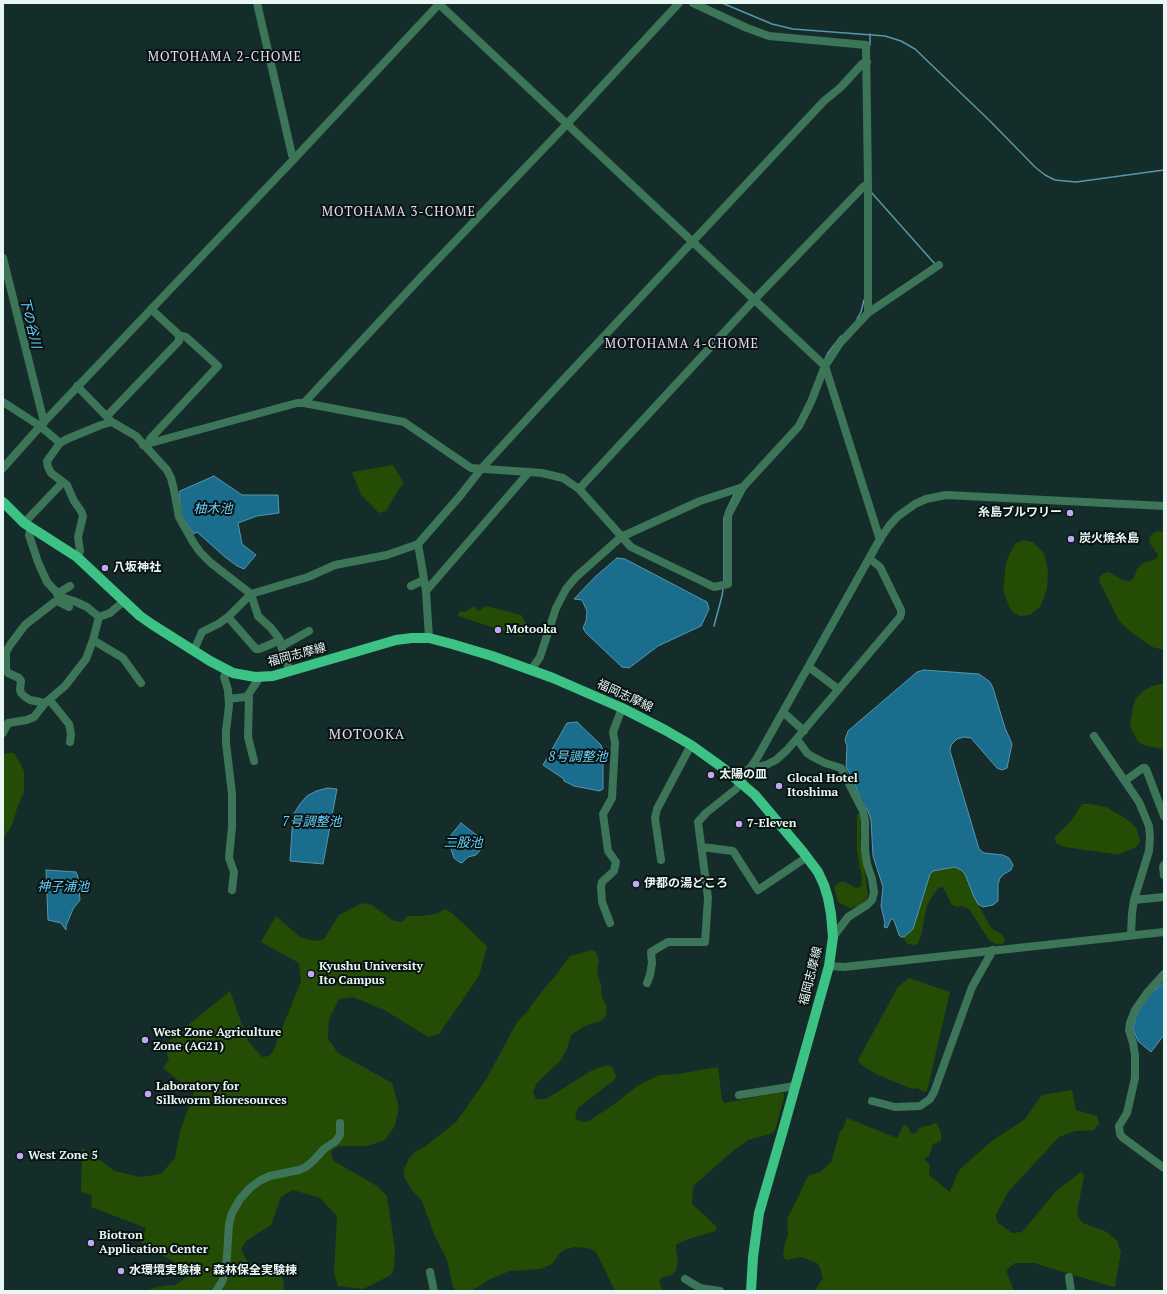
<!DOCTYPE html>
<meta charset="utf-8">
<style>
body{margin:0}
#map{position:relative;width:1167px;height:1294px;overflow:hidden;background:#142d2a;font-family:"PT Serif",serif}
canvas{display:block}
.frame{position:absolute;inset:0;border:4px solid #e8f7f4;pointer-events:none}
</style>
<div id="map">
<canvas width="1167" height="1294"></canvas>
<div class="frame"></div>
</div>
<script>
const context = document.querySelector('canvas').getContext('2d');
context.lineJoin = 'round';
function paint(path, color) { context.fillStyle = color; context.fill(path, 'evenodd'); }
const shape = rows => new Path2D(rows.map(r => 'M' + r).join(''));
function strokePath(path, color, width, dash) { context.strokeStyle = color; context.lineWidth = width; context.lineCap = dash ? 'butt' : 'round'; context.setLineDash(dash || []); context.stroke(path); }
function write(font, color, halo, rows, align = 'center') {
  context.font = font + ' "PT Serif","Noto Sans JP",serif'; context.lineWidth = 4; context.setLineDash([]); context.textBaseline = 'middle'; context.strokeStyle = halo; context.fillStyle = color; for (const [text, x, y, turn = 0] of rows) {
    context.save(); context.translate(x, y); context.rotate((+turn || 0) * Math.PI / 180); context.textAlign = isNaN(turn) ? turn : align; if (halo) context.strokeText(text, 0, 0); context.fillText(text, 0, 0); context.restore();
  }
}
paint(shape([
 [393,465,404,483,399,489,386,511,379,513,361,495,352,472],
 [1158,531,1164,532,1164,650,1152,647,1131,632,1119,621,1100,583,1099,578,1102,574,1108,572,1123,580,1130,581,1134,578,1137,569,1143,563,1156,559,1158,555,1149,542,1150,536,1155,532],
 [1023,540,1033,542,1042,551,1045,556,1048,571,1047,589,1041,606,1030,615,1020,616,1014,613,1010,608,1003,591,1006,563,1009,555,1015,544],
 [474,606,478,611,486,606,521,615,526,623,522,637,458,616,460,611,465,612],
 [1164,683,1164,749,1146,746,1138,742,1130,727,1133,706,1136,698,1143,691,1152,686],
 [7,753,14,753,18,759,24,771,24,792,17,808,13,823,3,840,3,755],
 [1082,804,1091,804,1106,807,1130,821,1137,829,1140,841,1139,844,1136,847,1120,854,1115,854,1064,847,1056,843,1055,839,1055,837,1071,821],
 [857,814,861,815,860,838,868,895,866,900,859,906,850,908,838,902,834,887,840,882,845,882,856,888,861,887,862,879,857,849],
 [955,867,961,870,965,874,974,897,991,928,1003,935,1005,940,1003,944,996,944,989,940,969,909,962,906,957,907,952,905,943,887,938,888,927,905,921,936,918,943,914,945,908,944,905,941,904,937,913,929,930,874,933,871],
 [362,903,372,905,394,921,402,922,407,916,420,916,435,914,446,909,453,914,487,946,479,976,439,1034,428,1037,386,1011,353,997,339,999,329,1019,328,1039,338,1053,392,1083,399,1107,395,1126,385,1140,368,1146,339,1146,332,1150,331,1155,334,1161,377,1186,387,1196,395,1249,394,1268,391,1275,363,1289,338,1286,334,1273,337,1216,320,1198,293,1190,281,1197,271,1225,246,1241,241,1250,247,1261,268,1272,280,1274,283,1278,284,1291,143,1291,163,1286,175,1285,193,1273,141,1243,146,1228,91,1207,92,1195,81,1192,82,1148,115,1171,140,1177,161,1174,175,1158,180,1131,194,1093,163,1068,169,1060,164,1045,230,991,248,1041,262,1057,269,1056,273,1051,301,981,299,963,261,942,276,916,300,937,315,941,324,939,339,915],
 [592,950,596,952,599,961,597,972,601,985,602,997,607,1007,606,1016,601,1021,594,1023,583,1027,571,1035,567,1049,560,1061,537,1083,533,1092,536,1099,546,1099,591,1071,607,1065,612,1067,616,1076,614,1080,578,1108,575,1115,577,1120,583,1122,589,1121,617,1102,637,1086,659,1075,678,1074,718,1067,722,1100,724,1103,782,1092,784,1094,784,1098,775,1130,773,1133,748,1140,733,1151,693,1186,692,1204,717,1227,715,1231,683,1241,676,1245,676,1251,678,1261,676,1270,670,1276,662,1277,659,1281,663,1291,615,1291,596,1252,587,1248,575,1247,566,1249,560,1253,552,1264,541,1269,510,1271,490,1279,473,1290,467,1291,456,1291,452,1284,447,1260,434,1234,422,1201,411,1189,404,1177,404,1169,409,1158,415,1152,424,1147,445,1131,457,1121,487,1078,517,1022,526,1013,542,991,557,974,570,956],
 [909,978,950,992,927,1091,923,1092,918,1088,912,1089,876,1074,860,1064,858,1060,898,987],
 [1072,1090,1076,1110,1097,1116,1099,1123,1094,1130,1075,1131,1059,1137,1008,1192,996,1215,997,1222,1012,1233,1022,1232,1056,1191,1081,1172,1083,1173,1084,1176,1077,1212,1079,1218,1083,1223,1107,1232,1117,1241,1121,1252,1115,1286,1113,1287,1034,1263,1015,1263,1006,1270,1014,1291,805,1291,815,1290,823,1278,820,1268,817,1263,801,1257,787,1260,783,1257,784,1247,788,1234,787,1219,797,1199,807,1178,810,1175,820,1172,831,1162,840,1132,843,1128,847,1118,897,1138,904,1124,908,1127,912,1134,917,1132,919,1128,925,1126,929,1126,934,1123,937,1124,941,1133,941,1141,933,1144,929,1156,924,1158,930,1166,929,1175,950,1192,959,1170,993,1140,1024,1120,1042,1095]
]), '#244c04');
const water = shape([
 [214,476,242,495,278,495,279,513,257,516,238,523,242,544,256,555,244,569,237,566,225,557,197,532,194,534,181,515,179,493,180,491,214,476],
 [617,558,625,559,707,602,709,609,701,626,658,646,629,668,622,667,586,633,583,628,586,621,587,611,582,600,574,599,596,576,617,558],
 [924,670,979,674,990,682,993,688,1005,728,1012,744,1007,768,1002,770,997,768,971,738,964,737,957,739,951,745,950,751,979,849,984,853,1003,855,1009,858,1013,865,1011,870,1004,874,1000,878,998,884,998,901,993,905,983,907,978,904,974,897,965,874,961,870,955,867,933,871,930,874,913,929,904,937,901,937,899,935,895,923,893,919,891,919,887,928,884,927,885,923,881,906,883,887,873,856,871,820,868,811,862,803,854,782,846,767,847,746,845,740,848,731,917,672,924,670],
 [577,722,601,745,603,751,603,789,600,791,574,786,564,781,564,779,543,765,567,723,577,722],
 [328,788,337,789,323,864,290,861,293,815,300,804,307,796,316,791,328,788],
 [461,823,479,837,482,844,482,848,476,855,468,857,462,863,459,862,454,858,449,843,451,835,461,823],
 [46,870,76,872,78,877,80,900,73,909,66,926,66,930,61,923,48,920,46,870],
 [1164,982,1164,1035,1151,1052,1138,1041,1133,1029,1136,1016,1146,998,1164,982]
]);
paint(water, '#1b6d8d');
strokePath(water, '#5896ac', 1);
strokePath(shape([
 [722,3,772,24,793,29,885,36,901,41,915,49,991,122,1035,167,1045,175,1055,180,1076,182,1164,170],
 [870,34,870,45],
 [871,192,935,264],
 [857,319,861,312,864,300],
 [825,359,828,353,841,336],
 [726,511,735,493],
 [724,583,724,517],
 [714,626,722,596,723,589]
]), '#5896ac', 1.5);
strokePath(shape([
 [257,3,292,155,295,158],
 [693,3,747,28,769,36,866,45,868,184,868,313],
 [439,4,825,366,880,540],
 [3,258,44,422],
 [77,386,110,420],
 [3,402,40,426,60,443],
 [304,403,422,276,567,124,679,3],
 [107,416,179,341,179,335],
 [149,444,150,439,218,366,186,337,179,335,151,309],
 [143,445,297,403,304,403,404,422,471,468,542,473,563,478,579,489,631,547,714,587,728,584,728,515,743,487,799,426,811,402,825,366,840,343,868,313,939,265],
 [3,468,44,422,295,158,440,3],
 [579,489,755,299,863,187,868,184],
 [24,523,63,482],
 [31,529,29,535,38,562,47,582,61,597,74,601,87,607,99,617,110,613,124,601],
 [418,544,426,591,429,638],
 [77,557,80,551,78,537,83,516,81,511,74,501,67,485,51,473,48,467,47,461,60,443,67,439,101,425,112,422,136,436,167,470,171,478,174,490,179,517,193,542,200,552,211,563,251,594,258,616,271,628,278,637,290,672],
 [411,586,424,580],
 [426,591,529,472],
 [57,594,70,586],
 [57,601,69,607],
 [228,617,256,649,259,649,269,645,280,640],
 [93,640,123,658,141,683],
 [282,646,309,631],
 [194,650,202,632,218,624,228,617,251,594,308,577,335,565,387,555,418,544,460,496,481,469,550,394,824,101,841,87,862,64,867,62],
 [809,667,838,689],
 [531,670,540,657,556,608,566,589,576,577,621,537,700,501,743,487],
 [227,671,224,677,228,690,229,706,226,731,226,743,232,794,232,827,229,858,234,872,232,890],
 [248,695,249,698,248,737,254,761],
 [229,699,245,697,248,695,260,677],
 [48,701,52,703,69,724,71,734,70,742],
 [45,703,30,700,24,696,21,693,20,689,21,681,19,678,8,673,6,669,6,652,10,645,25,625,61,597],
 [783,712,804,731],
 [3,733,8,723,27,720,34,717,45,703,65,686,86,659,93,640,99,617],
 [1094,736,1139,802,1149,826,1150,837,1149,851,1134,900,1132,913,1131,935],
 [797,739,807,753,813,757,825,763,841,768,863,811,865,821,865,850,867,864,872,879,874,892,872,900,867,905,848,917,833,937],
 [749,769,766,765,776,760,787,750,900,617,901,614,901,610,880,567,870,559],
 [1126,780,1143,768,1145,768,1146,769,1164,816],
 [702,847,733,851,758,890,807,857],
 [661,860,655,818,657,809,691,745],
 [1164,865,1163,867,1164,875],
 [1134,900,1164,897],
 [610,923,602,902,601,887,602,882,614,871,616,862,608,851,603,814,612,798,615,743,613,732,622,708],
 [829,966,844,967,1164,932],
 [1164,974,1147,993,1135,1010,1130,1023,1129,1030,1133,1043,1135,1055,1135,1078,1127,1113,1119,1126,1120,1134,1122,1137,1164,1168],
 [647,983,650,975,652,963,651,952,668,942,705,942,708,898,698,822,706,813,736,789,741,782,757,758,880,539,889,526,897,517,915,504,926,499,946,495,1164,506],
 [739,1095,795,1086],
 [872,1101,895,1107,920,1106,930,1099,934,1092,972,987,993,950],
 [430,1272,434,1291],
 [1069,1277,1071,1291],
 [685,1279,700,1288,720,1291],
 [216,1291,222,1282,226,1271,229,1224,232,1213,240,1199,251,1187,261,1180,270,1176,299,1170,306,1167,313,1161,324,1149,336,1141,340,1135,340,1123]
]), '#3c7557', 8);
strokePath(shape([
 [3,502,24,523,77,557,140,616,153,625,210,661,233,673,255,677,273,676,396,640,412,638,429,638,452,644,492,656,553,678,622,708,665,730,691,745,723,768,755,795,803,852,818,872,824,885,828,898,831,914,833,937,829,966,783,1130,759,1213,753,1257,751,1291]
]), '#3cc285', 10);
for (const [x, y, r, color] of [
 [1070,513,4,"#c2a7f2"],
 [1071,539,4,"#c2a7f2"],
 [105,568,4,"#c2a7f2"],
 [498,630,4,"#c2a7f2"],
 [711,775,4,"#c2a7f2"],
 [779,786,4,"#c2a7f2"],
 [739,824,4,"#c2a7f2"],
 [636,884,4,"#c2a7f2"],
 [311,974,4,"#c2a7f2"],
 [145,1040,4,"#c2a7f2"],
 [148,1094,4,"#c2a7f2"],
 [20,1156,4,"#c2a7f2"],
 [91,1243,4,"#c2a7f2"],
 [121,1271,4,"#c2a7f2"]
]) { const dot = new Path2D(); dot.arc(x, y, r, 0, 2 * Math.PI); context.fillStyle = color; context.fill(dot); strokePath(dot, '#091312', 1.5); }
write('bold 12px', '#e8f7f4', '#091312', [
 ["糸島ブルワリー",1062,513,"right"],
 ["炭火焼糸島",1079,539],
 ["八坂神社",113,568],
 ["Motooka",506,630],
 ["太陽の皿",719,775],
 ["Glocal Hotel",787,779],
 ["Itoshima",787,793],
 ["7-Eleven",747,824],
 ["伊都の湯どころ",644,884],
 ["Kyushu University",319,967],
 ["Ito Campus",319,981],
 ["West Zone Agriculture",153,1033],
 ["Zone (AG21)",153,1047],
 ["Laboratory for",156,1087],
 ["Silkworm Bioresources",156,1101],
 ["West Zone 5",28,1156],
 ["Biotron",99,1236],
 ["Application Center",99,1250],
 ["水環境実験棟・森林保全実験棟",129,1271]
], 'left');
write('12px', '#e8f7f4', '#091312', [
 ["福岡志摩線",297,655,-15],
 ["福岡志摩線",625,696,25],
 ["福岡志摩線",811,976,-76]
]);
context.letterSpacing = '1px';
write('13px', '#e5dbf8', '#091312', [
 ["MOTOHAMA 2-CHOME",225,57],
 ["MOTOHAMA 3-CHOME",399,212],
 ["MOTOHAMA 4-CHOME",682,344]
]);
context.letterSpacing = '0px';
write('italic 13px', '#69cefb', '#091312', [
 ["下の谷川",30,323,76],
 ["柚木池",213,509],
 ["8号調整池",578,757],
 ["7号調整池",312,822],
 ["二股池",463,843],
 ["神子浦池",63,887]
]);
context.letterSpacing = '1px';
write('14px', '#e5dbf8', '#091312', [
 ["MOTOOKA",367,735]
]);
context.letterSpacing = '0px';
</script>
